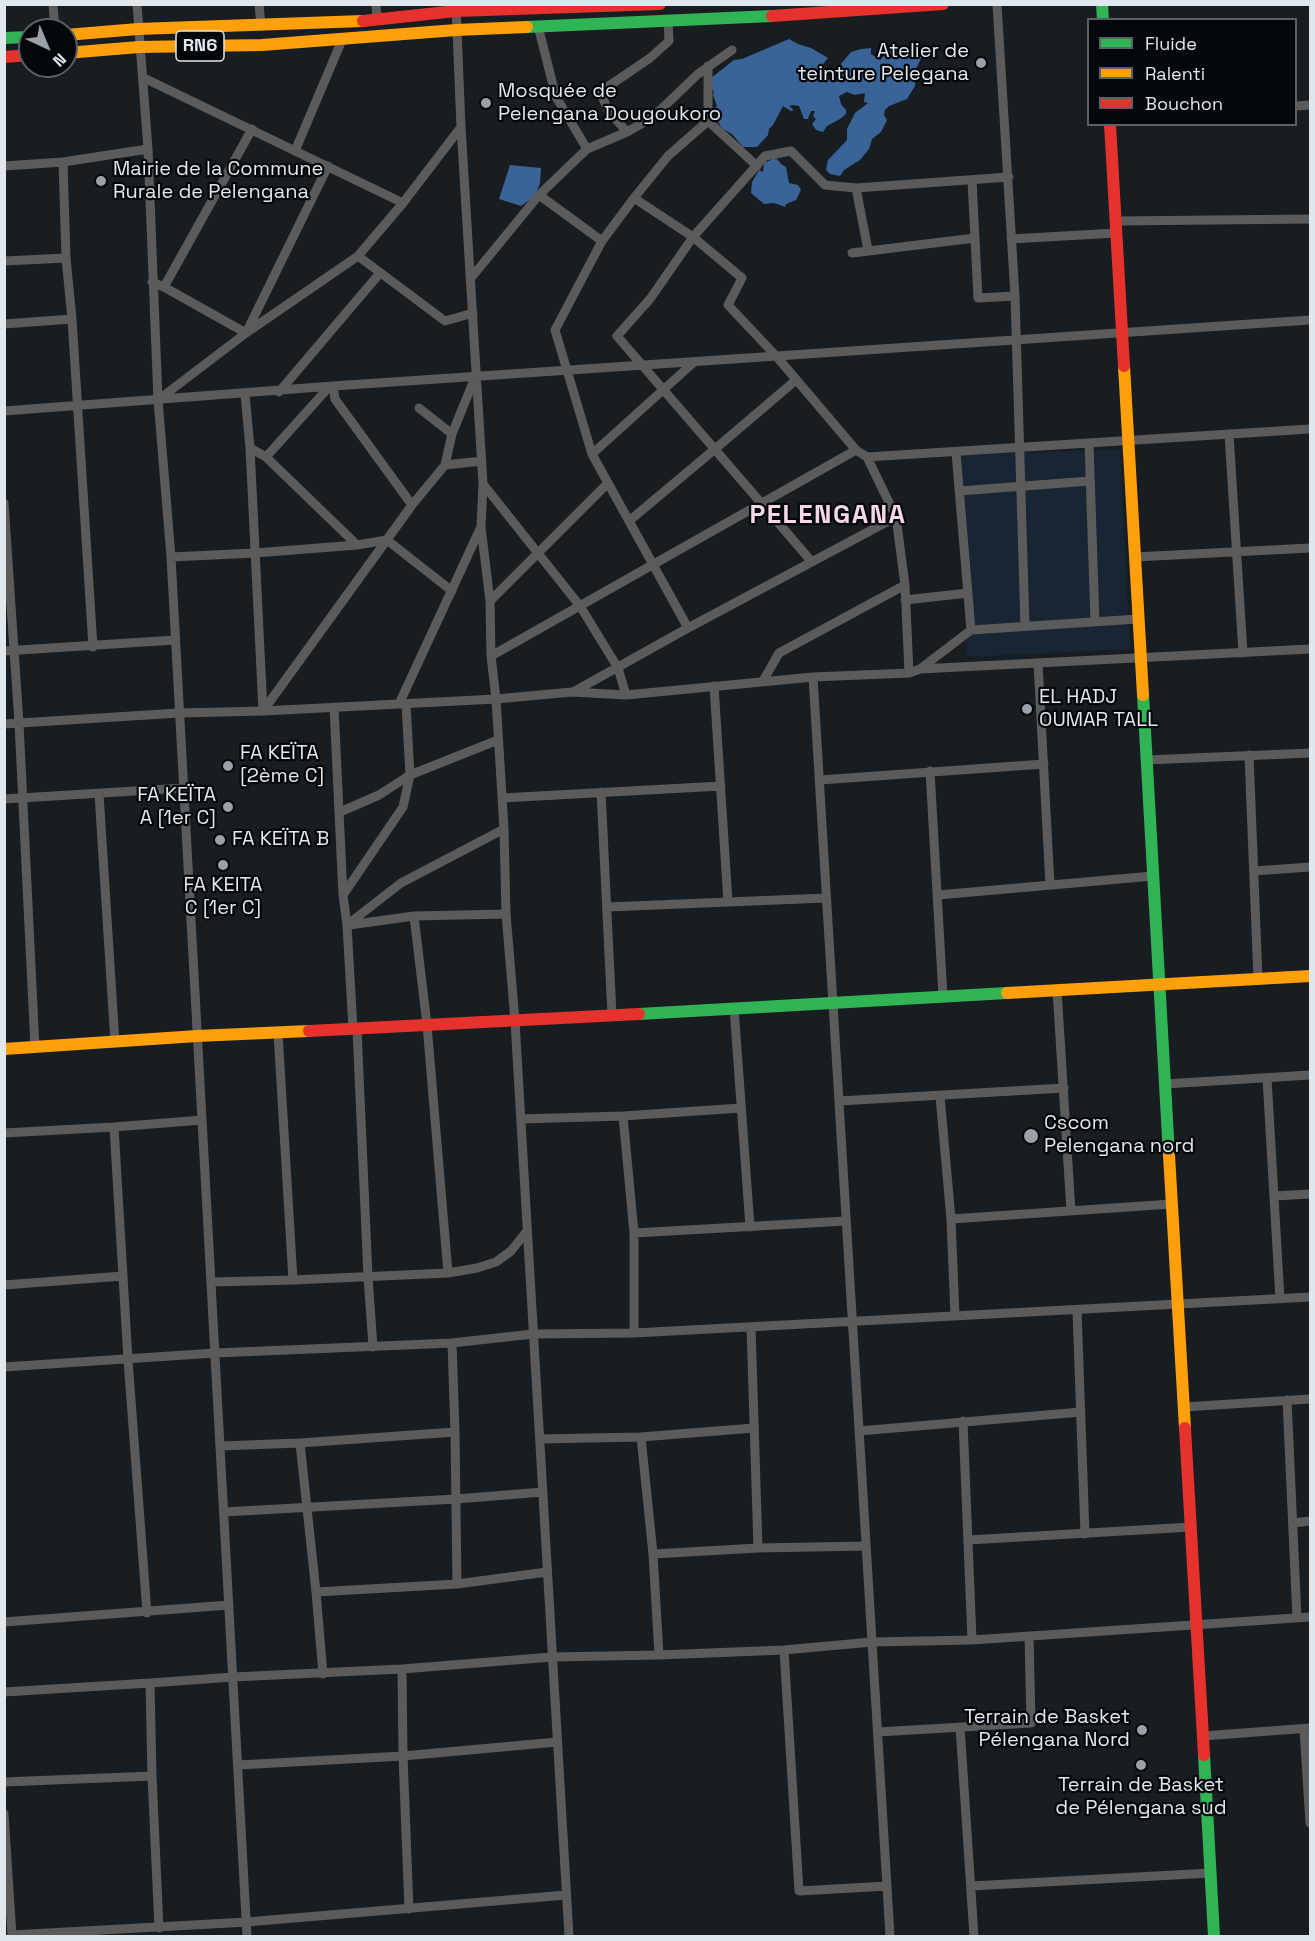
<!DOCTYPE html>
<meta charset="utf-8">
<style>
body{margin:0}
#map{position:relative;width:1315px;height:1941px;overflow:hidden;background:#181d22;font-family:"Space Grotesk",sans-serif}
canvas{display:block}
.frame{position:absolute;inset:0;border:6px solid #e0e8ee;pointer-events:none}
.legend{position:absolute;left:1087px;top:18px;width:210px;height:108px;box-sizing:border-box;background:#04070b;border:2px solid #5c6166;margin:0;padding:8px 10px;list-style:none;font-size:18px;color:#e0e8ee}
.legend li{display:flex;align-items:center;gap:12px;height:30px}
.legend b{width:30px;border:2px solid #5c6166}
.north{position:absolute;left:18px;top:18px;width:60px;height:60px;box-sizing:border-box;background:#04070b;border:2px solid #5c6166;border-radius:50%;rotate:136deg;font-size:16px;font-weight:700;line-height:24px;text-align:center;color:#e0e8ee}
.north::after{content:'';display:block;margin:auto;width:21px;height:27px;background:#9aa1a7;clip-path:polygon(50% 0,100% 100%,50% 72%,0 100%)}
</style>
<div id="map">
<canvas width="1315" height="1941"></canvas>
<div class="frame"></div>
<ul class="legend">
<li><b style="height:8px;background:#30b455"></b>Fluide</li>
<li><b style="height:8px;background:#ff9f0a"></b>Ralenti</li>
<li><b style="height:8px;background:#e5322d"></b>Bouchon</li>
</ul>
<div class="north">N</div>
</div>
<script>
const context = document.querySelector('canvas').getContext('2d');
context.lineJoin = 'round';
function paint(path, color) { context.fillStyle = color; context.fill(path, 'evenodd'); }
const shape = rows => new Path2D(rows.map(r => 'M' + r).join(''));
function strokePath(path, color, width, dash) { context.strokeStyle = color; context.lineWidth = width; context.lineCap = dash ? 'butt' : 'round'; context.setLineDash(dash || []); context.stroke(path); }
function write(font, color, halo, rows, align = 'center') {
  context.font = font + ' "Space Grotesk",sans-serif'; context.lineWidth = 4.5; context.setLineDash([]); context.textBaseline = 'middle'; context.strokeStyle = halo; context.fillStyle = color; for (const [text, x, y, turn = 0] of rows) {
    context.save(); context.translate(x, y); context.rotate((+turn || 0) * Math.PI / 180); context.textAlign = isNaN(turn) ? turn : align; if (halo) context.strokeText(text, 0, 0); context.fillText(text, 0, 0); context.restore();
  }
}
paint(shape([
 [1120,449,1130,649,967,657,959,455]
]), '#172632');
paint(shape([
 [789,39,798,44,811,48,828,58,823,64,823,67,826,68,827,79,837,82,841,64,851,52,861,49,871,48,871,54,880,60,891,48,903,53,909,49,920,48,927,52,921,58,917,67,915,86,907,99,889,106,885,110,884,115,887,120,881,132,872,139,869,149,860,160,844,170,840,176,830,174,826,170,828,160,847,140,847,129,855,113,868,103,864,102,865,93,855,95,847,92,839,96,841,104,846,110,846,114,840,119,827,126,823,132,816,130,812,124,816,119,813,116,815,111,811,111,808,119,804,119,799,106,793,105,789,106,794,110,791,111,783,106,773,125,769,129,768,135,757,147,743,147,732,134,723,129,717,121,715,108,717,106,713,95,714,92,711,87,711,78,734,60,742,59],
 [773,159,777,159,781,164,786,167,789,183,798,185,801,190,796,200,786,204,785,207,774,203,764,204,751,193,752,182,759,170,763,172,764,163],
 [510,165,541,168,540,183,535,196,521,206,499,199]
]), '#3a6397');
strokePath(shape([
 [53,4,55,30],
 [137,4,148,149,158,400,171,557,247,1936],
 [259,4,261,26],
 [376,4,377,20],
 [997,4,1015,296,1025,626],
 [456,7,461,127,483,484,481,527,490,601,491,656,496,699,504,829,506,914,515,1021,569,1936],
 [538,26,556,97,587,149],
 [708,66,708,121,757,166],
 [144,78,403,203],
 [1296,106,1310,105],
 [627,132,608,110,600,92,650,58,669,41,668,21],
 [295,151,342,40],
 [63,162,66,258,72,319,93,647],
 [4,166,63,162,148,149],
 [972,180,978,298,1015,296],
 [856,188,1009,177],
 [539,195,602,241],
 [634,198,693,237,742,278,728,305,777,357,856,450,867,457,896,517,905,585,909,673],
 [1116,221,1310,219],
 [1011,239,1116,233],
 [852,253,975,238],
 [358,256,445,321,473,313],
 [4,261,66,258],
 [471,278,539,195,587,149,627,132,653,117,698,74,732,50],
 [152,282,164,287,246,333,328,166],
 [164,287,252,129],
 [4,324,72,319],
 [333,386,335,399,412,505],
 [279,392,380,273],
 [245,394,250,448,263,711],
 [158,400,246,333,358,256,403,203,461,127],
 [419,408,452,434],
 [4,411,333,386,1310,320],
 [1229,434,1243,653],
 [1089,443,1095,622],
 [250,448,266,457,357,545],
 [956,452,971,630],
 [592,454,693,363],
 [266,457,329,387],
 [867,457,1310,429],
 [445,465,482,461],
 [483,484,580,606,618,668,626,695],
 [959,491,1090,481],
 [4,503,19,723,35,1047],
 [629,521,715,449,796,380],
 [171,557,255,553,357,545,387,540,452,591],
 [1135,557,1310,548],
 [812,562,617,336,650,299,693,237,765,156,791,151,825,185,856,188,868,250],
 [905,600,968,593],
 [490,601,608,483],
 [688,628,592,454,555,330,602,241,634,198,668,156,708,121],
 [4,651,175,640],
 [491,656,856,450],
 [1038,663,1050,885],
 [920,669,971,630,1138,619],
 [813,677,890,1936],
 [763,681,779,653,905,585],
 [714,686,728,902],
 [575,691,688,628,896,517],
 [399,704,480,529],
 [334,707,343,895,347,925,353,1029],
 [263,711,412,505,445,465,452,434,474,380],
 [4,724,179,713,263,711,496,699,572,692,626,695,813,677,909,673,920,669,1310,649],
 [1249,755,1258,979],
 [1147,760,1310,753],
 [930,771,943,996],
 [820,780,1044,764],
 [601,792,612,1015],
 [99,794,115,1043],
 [502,798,721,786],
 [4,799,184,788],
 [340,812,379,795,410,775,498,740],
 [1254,871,1310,867],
 [343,895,403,807,410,775,406,704],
 [938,895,1153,876],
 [607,907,826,898],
 [414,916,427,1025,448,1273],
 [347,925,401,883,504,829],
 [349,925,414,916,506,914],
 [1057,990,1071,1211],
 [734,1008,750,1227],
 [357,1029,368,1277,373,1347],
 [278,1033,293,1280],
 [1267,1078,1280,1299],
 [1165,1084,1310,1075],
 [940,1096,951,1219,955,1316],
 [839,1101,1064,1088],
 [623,1116,634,1233,634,1333],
 [521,1119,623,1116,741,1108],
 [114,1127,128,1360,147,1613],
 [4,1133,114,1127,202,1120],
 [1274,1196,1310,1194],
 [951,1219,1172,1204],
 [634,1233,846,1221],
 [211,1282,293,1280,448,1273,477,1268,496,1262,511,1251,527,1231],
 [4,1285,123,1276],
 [1077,1310,1085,1534],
 [751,1327,758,1548],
 [452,1343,455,1432,457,1584],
 [4,1367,215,1353,452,1343,533,1334,634,1333,1310,1297],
 [1287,1400,1297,1618],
 [1184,1407,1310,1399],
 [963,1421,972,1640],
 [859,1431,1081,1412],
 [641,1437,653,1554,659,1655],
 [540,1439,641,1437,754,1428],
 [300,1443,316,1592,323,1674],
 [220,1446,300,1443,455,1432],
 [224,1512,456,1499,543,1492],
 [1293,1523,1310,1521],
 [968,1540,1191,1527],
 [653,1554,758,1548,866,1546],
 [316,1592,457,1584,547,1572],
 [4,1622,229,1605],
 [784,1650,799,1891,887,1886],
 [402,1669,403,1756,409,1909],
 [150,1683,152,1776,159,1928],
 [4,1692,150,1683,233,1677,402,1669,552,1657,659,1655,784,1650,872,1642,972,1640,1310,1617],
 [960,1727,974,1936],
 [1304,1729,1310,1823],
 [878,1732,1031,1723,1029,1636],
 [1203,1736,1310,1728],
 [238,1765,403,1756,557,1742],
 [4,1782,152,1776],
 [4,1814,12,1936],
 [971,1886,1211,1873],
 [12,1935,247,1922,566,1895]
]), '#5c5b5b', 9);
strokePath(shape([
 [1102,4,1103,20],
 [527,27,772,16],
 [4,38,30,37],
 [1143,695,1169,1155],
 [639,1014,1007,993],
 [1204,1755,1214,1936]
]), '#30b455', 12);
strokePath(shape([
 [66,35,138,29,363,21],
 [66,53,139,47,262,45,456,30,527,27],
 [1124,366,1143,695],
 [1007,993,1310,976],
 [4,1049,197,1036,309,1031],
 [1169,1155,1185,1428]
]), '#ff9f0a', 12);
strokePath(shape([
 [772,16,943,4],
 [363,21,456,11,660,4],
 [4,57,30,55],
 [1110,124,1124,366],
 [309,1031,639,1014],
 [1185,1428,1204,1755]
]), '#e5322d', 12);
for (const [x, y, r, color] of [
 [981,63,6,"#9aa1a7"],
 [486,103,6,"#9aa1a7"],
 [101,181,6,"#9aa1a7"],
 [1027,709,6,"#9aa1a7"],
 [228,766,6,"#9aa1a7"],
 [228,807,6,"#9aa1a7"],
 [220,840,6,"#9aa1a7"],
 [223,865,6,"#9aa1a7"],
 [1031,1136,8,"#9aa1a7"],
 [1142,1730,6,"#9aa1a7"],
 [1141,1765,6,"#9aa1a7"]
]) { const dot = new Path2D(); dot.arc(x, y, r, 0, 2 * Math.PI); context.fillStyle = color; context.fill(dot); strokePath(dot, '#04070b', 2); }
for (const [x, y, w] of [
 [200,46,48]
]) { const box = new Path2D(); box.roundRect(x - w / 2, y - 15, w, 30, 4.5); context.fillStyle = '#04070b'; context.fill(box); strokePath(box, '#e0e8ee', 1.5); }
write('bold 18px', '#e0e8ee', null, [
 ["RN6",200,46]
]);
write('20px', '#e0e8ee', '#04070b', [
 ["Atelier de",969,52,"right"],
 ["teinture Pelegana",969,75,"right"],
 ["Mosquée de",498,92],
 ["Pelengana Dougoukoro",498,115],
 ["Mairie de la Commune",113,170],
 ["Rurale de Pelengana",113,193],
 ["EL HADJ",1039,698],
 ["OUMAR TALL",1039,721],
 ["FA KEÏTA",240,754],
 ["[2ème C]",240,777],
 ["FA KEÏTA",216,796,"right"],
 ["A [1er C]",216,819,"right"],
 ["FA KEÏTA B",232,840],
 ["FA KEITA",223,886,"center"],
 ["C [1er C]",223,909,"center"],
 ["Cscom",1044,1124],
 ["Pelengana nord",1044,1147],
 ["Terrain de Basket",1130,1718,"right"],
 ["Pélengana Nord",1130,1741,"right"],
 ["Terrain de Basket",1141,1786,"center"],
 ["de Pélengana sud",1141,1809,"center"]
], 'left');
context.letterSpacing = '1.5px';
write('bold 26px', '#f6d7e7', '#04070b', [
 ["PELENGANA",828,516]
]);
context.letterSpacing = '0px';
</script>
